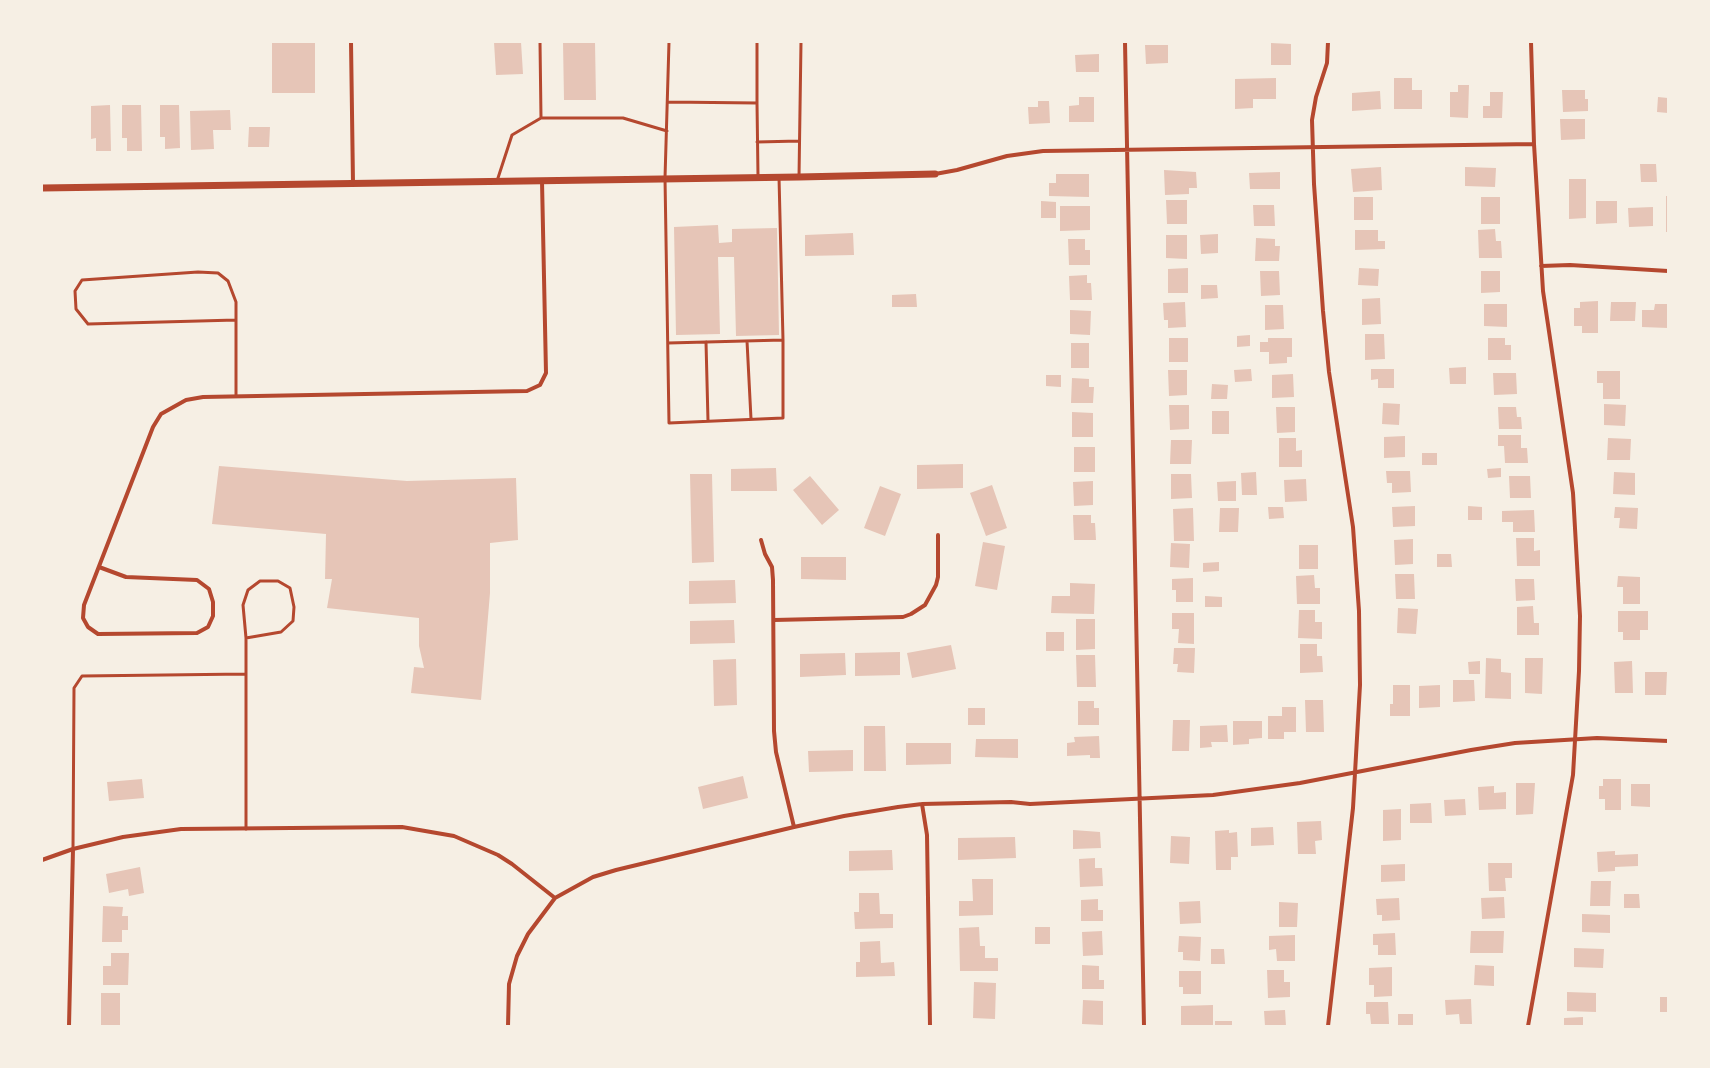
<!DOCTYPE html>
<style>
body{margin:0}
#map{position:relative;width:1710px;height:1068px;overflow:hidden;background:#f6efe4;font-family:Raleway,sans-serif}
canvas{display:block}
.frame{position:absolute;inset:0;border:43px solid #f6efe4;pointer-events:none}
</style>
<div id="map">
<canvas width="1710" height="1068"></canvas>
<div class="frame"></div>
</div>
<script>
const context = document.querySelector('canvas').getContext('2d');
context.lineJoin = 'round';
function paint(path, color) { context.fillStyle = color; context.fill(path, 'evenodd'); }
const shape = rows => new Path2D(rows.map(r => 'M' + r).join(''));
function strokePath(path, color, width, dash) { context.strokeStyle = color; context.lineWidth = width; context.lineCap = dash ? 'butt' : 'round'; context.setLineDash(dash || []); context.stroke(path); }
paint(shape([
 [272,42,315,42,315,93,272,93],
 [494,42,521,42,523,74,496,75],
 [563,42,595,42,596,100,564,100],
 [1271,43,1291,44,1291,65,1271,65],
 [1145,45,1168,45,1168,63,1146,64],
 [1099,54,1099,72,1076,72,1075,55],
 [1276,78,1276,99,1253,99,1253,108,1235,109,1235,79],
 [1394,78,1412,78,1412,90,1422,90,1422,109,1394,109],
 [1458,85,1469,85,1468,118,1450,117,1450,92,1458,92],
 [1562,90,1585,90,1585,99,1588,99,1588,111,1563,112],
 [1380,91,1381,109,1352,111,1352,93],
 [1490,92,1503,92,1502,118,1483,118,1483,106,1490,106],
 [1079,97,1094,97,1094,122,1069,122,1069,106,1079,105],
 [1658,97,1668,98,1668,113,1657,112],
 [1038,101,1049,101,1050,123,1029,124,1028,107,1038,107],
 [110,105,111,151,96,151,96,138,91,139,91,106],
 [122,105,141,105,142,151,127,151,127,138,122,138],
 [160,105,179,105,180,148,165,149,165,137,160,137],
 [230,110,231,130,213,130,214,149,191,150,190,111],
 [1560,119,1585,119,1585,139,1561,140],
 [249,127,270,127,269,147,248,147],
 [1640,164,1656,164,1657,182,1641,182],
 [1381,167,1382,190,1353,192,1351,169],
 [1465,167,1496,168,1495,187,1465,186],
 [1164,170,1196,172,1197,188,1189,188,1189,194,1165,195],
 [1280,172,1280,189,1250,189,1249,173],
 [1056,174,1089,174,1089,197,1049,196,1049,183,1056,183],
 [1569,179,1586,179,1586,218,1569,219],
 [1666,196,1668,196,1668,232,1666,232],
 [1354,197,1373,197,1373,220,1354,220],
 [1481,197,1500,197,1500,224,1481,224],
 [1166,200,1187,200,1187,224,1167,224],
 [1041,201,1056,202,1056,218,1041,218],
 [1596,201,1617,201,1617,223,1596,224],
 [1253,205,1274,205,1275,226,1254,226],
 [1060,206,1090,206,1090,230,1060,231],
 [1653,207,1653,226,1629,227,1628,208],
 [718,225,719,243,732,242,732,229,777,228,779,335,736,336,734,257,718,257,720,334,676,335,674,227],
 [1495,229,1496,241,1501,241,1502,258,1479,258,1478,230],
 [1355,230,1378,230,1378,241,1385,241,1385,249,1355,250],
 [853,233,854,255,805,256,805,235],
 [1218,234,1218,253,1201,254,1200,235],
 [1166,235,1187,235,1187,259,1166,258],
 [1256,238,1275,239,1275,246,1280,246,1279,261,1255,261],
 [1068,239,1085,239,1085,250,1090,250,1090,265,1069,265],
 [1188,268,1188,293,1168,293,1168,269],
 [1359,268,1379,269,1378,286,1358,285],
 [1260,271,1279,271,1280,295,1261,296],
 [1481,271,1500,271,1500,292,1481,293],
 [1087,275,1087,283,1091,283,1092,300,1070,300,1069,276],
 [1201,285,1217,285,1218,298,1201,299],
 [916,294,917,307,892,307,892,295],
 [1380,298,1381,324,1362,325,1362,299],
 [1598,301,1598,333,1582,333,1582,326,1574,326,1574,308,1580,308,1580,302],
 [1185,302,1186,327,1168,328,1168,320,1164,320,1163,303],
 [1611,302,1636,302,1635,321,1610,321],
 [1484,304,1507,304,1507,327,1484,326],
 [1655,304,1668,304,1668,328,1642,327,1642,310,1654,310],
 [1265,305,1283,305,1284,329,1265,330],
 [1070,310,1091,311,1090,335,1070,334],
 [1365,334,1384,334,1385,359,1365,360],
 [1250,335,1250,346,1237,347,1237,336],
 [1169,338,1188,338,1188,362,1169,362],
 [1268,338,1292,338,1292,357,1287,357,1287,363,1269,364,1269,352,1260,352,1260,342,1268,342],
 [1488,338,1505,338,1505,345,1511,345,1511,360,1488,360],
 [1071,343,1089,343,1089,368,1071,368],
 [1466,367,1466,384,1450,384,1449,368],
 [1251,369,1252,381,1235,382,1234,370],
 [1371,369,1394,369,1394,388,1378,388,1378,379,1371,380],
 [1168,370,1187,370,1187,395,1169,396],
 [1597,371,1620,371,1620,399,1603,399,1603,383,1597,383],
 [1493,373,1516,373,1517,394,1494,395],
 [1293,374,1294,397,1272,398,1272,375],
 [1046,375,1061,375,1061,387,1046,386],
 [1072,378,1089,379,1089,387,1094,387,1093,403,1071,403],
 [1212,384,1228,385,1227,399,1211,399],
 [1383,403,1400,404,1399,425,1382,424],
 [1604,404,1626,405,1625,426,1604,425],
 [1169,405,1189,405,1189,429,1170,430],
 [1276,407,1295,407,1295,432,1277,433],
 [1498,407,1516,407,1517,417,1521,417,1522,429,1499,429],
 [1212,411,1229,411,1229,434,1212,434],
 [1072,412,1093,413,1093,437,1072,437],
 [1498,435,1521,435,1521,448,1527,448,1528,463,1505,463,1504,446,1498,446],
 [1405,436,1405,457,1384,458,1384,437],
 [1279,438,1296,438,1296,451,1302,450,1302,467,1279,467],
 [1608,438,1631,439,1630,460,1607,460],
 [1171,440,1192,440,1191,464,1170,464],
 [1074,447,1095,447,1095,472,1074,472],
 [1422,453,1437,453,1437,465,1422,465],
 [963,464,963,488,917,489,917,465],
 [219,466,407,481,516,478,518,540,490,543,490,593,481,700,411,693,414,667,424,668,419,646,419,618,327,608,332,579,325,579,326,534,212,524],
 [776,468,777,491,731,491,731,469],
 [1501,468,1501,477,1488,478,1487,469],
 [1386,471,1410,471,1411,492,1392,493,1392,483,1387,483],
 [1256,472,1257,495,1242,495,1241,473],
 [1614,472,1635,473,1635,495,1613,494],
 [690,474,712,474,714,562,692,563],
 [1171,474,1191,474,1192,498,1171,499],
 [810,476,839,510,822,525,793,490],
 [1509,476,1530,476,1531,498,1510,498],
 [1306,479,1307,501,1285,502,1284,480],
 [1093,481,1093,505,1074,506,1073,482],
 [1236,481,1236,501,1218,501,1217,482],
 [992,485,1007,528,986,536,970,493],
 [880,486,901,494,885,536,864,528],
 [1415,506,1415,526,1393,527,1392,507],
 [1468,506,1482,507,1482,520,1468,520],
 [1268,507,1283,507,1284,518,1269,519],
 [1615,507,1638,508,1637,529,1619,528,1620,518,1614,518],
 [1193,508,1194,541,1174,541,1173,509],
 [1220,508,1239,508,1238,532,1219,532],
 [1534,510,1535,532,1513,532,1513,522,1502,522,1502,511],
 [1073,515,1091,515,1091,523,1095,523,1096,540,1074,540],
 [1516,538,1534,538,1534,551,1540,550,1540,566,1517,566],
 [1413,539,1413,564,1395,565,1394,540],
 [983,542,1005,546,997,590,975,586],
 [1171,543,1190,544,1189,568,1170,567],
 [1299,545,1318,545,1318,569,1299,569],
 [1437,554,1451,554,1452,567,1437,567],
 [801,557,846,557,846,580,801,579],
 [1219,562,1219,571,1203,572,1203,563],
 [1395,574,1414,574,1415,599,1396,599],
 [1314,575,1315,588,1320,588,1320,604,1297,604,1296,576],
 [1618,576,1640,577,1640,604,1623,604,1623,587,1617,587],
 [1193,578,1193,602,1176,602,1176,590,1172,590,1172,579],
 [1515,579,1534,579,1535,600,1516,601],
 [735,580,736,603,689,604,689,581],
 [1070,583,1095,584,1094,614,1051,613,1052,596,1070,596],
 [1205,596,1222,597,1222,607,1205,607],
 [1533,606,1534,623,1539,623,1539,635,1517,635,1517,607],
 [1398,608,1418,609,1416,634,1397,633],
 [1299,610,1315,610,1315,622,1322,622,1322,639,1298,638],
 [1618,611,1648,611,1648,630,1640,630,1640,640,1623,640,1623,632,1618,632],
 [1172,613,1194,613,1194,644,1178,643,1179,629,1172,629],
 [1076,619,1095,619,1095,649,1076,650],
 [734,620,735,643,690,644,690,621],
 [1046,632,1064,632,1064,651,1046,651],
 [1300,644,1317,644,1317,656,1322,656,1323,672,1300,673],
 [951,645,956,669,912,678,907,653],
 [1174,648,1195,648,1194,673,1177,672,1178,664,1173,664],
 [900,652,900,675,855,676,855,653],
 [845,653,846,675,800,677,800,654],
 [1076,655,1095,655,1096,687,1077,687],
 [1486,658,1501,659,1501,672,1511,673,1511,699,1485,698],
 [1525,658,1543,658,1542,694,1525,693],
 [736,659,737,705,714,706,713,660],
 [1480,661,1480,674,1469,674,1468,662],
 [1632,661,1633,693,1615,693,1614,662],
 [1645,672,1667,672,1666,695,1645,695],
 [1453,680,1474,680,1475,701,1453,702],
 [1393,685,1410,685,1410,716,1390,716,1390,704,1393,704],
 [1440,685,1440,707,1419,708,1419,686],
 [1305,700,1323,700,1324,732,1306,732],
 [1078,701,1094,701,1094,708,1099,708,1099,725,1078,725],
 [1282,707,1296,707,1296,732,1284,732,1284,739,1268,739,1268,716,1282,716],
 [968,708,985,708,985,725,968,725],
 [1173,720,1190,720,1189,751,1172,751],
 [1233,721,1262,721,1262,738,1249,739,1249,744,1233,745],
 [1227,725,1228,742,1211,742,1212,747,1200,748,1200,726],
 [864,726,885,726,886,771,864,771],
 [1099,736,1100,758,1090,758,1090,755,1067,756,1067,743,1075,742,1074,737],
 [976,739,1018,739,1018,758,975,757],
 [906,743,951,743,951,764,906,765],
 [853,750,853,771,809,772,808,751],
 [743,776,748,798,703,809,698,787],
 [142,779,144,798,109,801,107,782],
 [1603,779,1621,779,1621,810,1605,810,1605,799,1599,799,1599,786,1603,786],
 [1516,783,1535,783,1533,814,1516,815],
 [1631,784,1650,784,1650,807,1631,806],
 [1494,786,1494,793,1506,792,1506,809,1479,810,1478,787],
 [1465,799,1466,815,1445,816,1444,800],
 [1431,803,1432,823,1410,823,1410,804],
 [1401,809,1401,840,1383,841,1383,810],
 [1321,821,1322,840,1315,841,1316,854,1298,854,1297,822],
 [1273,827,1274,845,1251,846,1251,828],
 [1073,830,1100,832,1101,848,1073,849],
 [1229,830,1229,833,1237,832,1238,857,1231,857,1231,870,1216,870,1215,831],
 [1171,836,1190,837,1189,864,1170,863],
 [1015,837,1016,858,958,860,958,838],
 [892,850,893,870,849,871,849,851],
 [1615,851,1615,855,1638,854,1638,866,1615,867,1615,871,1598,872,1597,852],
 [1095,858,1095,868,1102,868,1103,886,1080,887,1079,859],
 [1488,863,1512,863,1512,878,1505,878,1506,891,1489,891],
 [1405,864,1405,881,1381,882,1381,865],
 [140,867,144,893,129,896,128,889,109,893,106,874],
 [972,879,993,879,993,915,959,916,959,901,973,901],
 [1591,881,1611,881,1610,906,1590,906],
 [859,893,879,893,880,914,893,914,893,928,855,929,854,912,859,912],
 [1624,894,1639,894,1640,908,1624,908],
 [1504,897,1505,918,1482,919,1481,898],
 [1399,898,1400,920,1382,921,1382,915,1377,915,1376,899],
 [1098,899,1098,910,1103,910,1103,921,1081,921,1081,900],
 [1200,901,1201,923,1180,924,1179,902],
 [1279,902,1298,903,1297,927,1279,927],
 [103,906,123,907,122,916,128,916,128,930,122,930,122,942,102,942],
 [1582,914,1610,915,1610,933,1582,932],
 [979,927,980,946,985,946,985,958,998,958,998,971,960,971,959,928],
 [1035,927,1050,927,1050,944,1035,944],
 [1102,931,1103,955,1083,956,1082,932],
 [1471,931,1504,931,1503,953,1470,953],
 [1395,933,1396,955,1378,955,1378,945,1373,945,1373,934],
 [1295,935,1295,961,1277,961,1276,949,1269,950,1269,936],
 [1179,936,1201,937,1200,961,1183,960,1183,952,1178,952],
 [880,941,881,963,894,962,895,976,856,977,856,962,860,962,860,942],
 [1574,948,1604,949,1603,968,1574,967],
 [1211,949,1224,949,1225,964,1211,964],
 [111,953,129,953,128,985,103,985,103,966,111,966],
 [1082,965,1099,966,1099,980,1104,980,1104,989,1082,989],
 [1475,965,1494,966,1494,986,1474,985],
 [1392,967,1392,996,1374,997,1374,985,1369,985,1369,968],
 [1267,970,1284,970,1284,982,1290,982,1290,997,1268,998],
 [1179,971,1201,971,1201,994,1183,994,1183,987,1179,987],
 [974,982,996,983,995,1019,973,1018],
 [1567,992,1596,993,1596,1012,1567,1011],
 [101,993,120,993,120,1026,101,1026],
 [1660,997,1668,997,1668,1012,1660,1012],
 [1471,999,1472,1024,1460,1024,1459,1014,1446,1015,1445,1000],
 [1083,1000,1103,1001,1103,1025,1082,1024],
 [1366,1002,1388,1002,1389,1024,1371,1024,1370,1014,1366,1014],
 [1213,1005,1213,1026,1181,1026,1181,1006],
 [1285,1010,1286,1026,1265,1026,1264,1011],
 [1398,1014,1413,1014,1413,1026,1398,1026],
 [1583,1017,1583,1026,1564,1026,1564,1018],
 [1215,1021,1232,1021,1232,1026,1215,1026]
]), '#e6c5b7');
strokePath(shape([
 [540,42,541,118],
 [669,42,665,178,669,423,783,418,783,340],
 [668,102,757,103,758,176],
 [757,103,757,42],
 [757,142,799,141],
 [799,177,801,42],
 [497,181,512,135,541,118,623,118,667,131],
 [747,341,751,419],
 [706,342,708,421],
 [668,343,783,340,779,177],
 [236,396,236,302,228,281,218,273,198,272,82,280,75,291,76,309,88,324,236,320],
 [246,638,243,605,248,590,260,581,278,581,290,588,294,607,293,621,281,632,246,638,246,829],
 [73,849,74,688,82,676,246,674]
]), '#b5482f', 3);
strokePath(shape([
 [351,42,353,183],
 [1125,42,1144,1026],
 [1328,42,1327,63,1316,97,1312,120,1314,184,1323,311,1329,372,1353,527,1359,611,1360,685,1353,808,1328,1026],
 [935,174,957,170,1007,156,1043,151,1534,144],
 [1541,266,1570,265,1668,271],
 [761,540,765,554,772,567,773,580,774,731,776,752,794,827],
 [99,567,126,577,197,580,209,589,213,602,213,616,208,627,197,633,98,634,88,627,83,618,84,605,153,427,161,414,186,400,203,397,527,391,540,385,546,373,542,181],
 [774,620,903,617,911,614,925,605,936,585,938,577,938,535],
 [922,804,927,835,930,1026],
 [42,860,73,849,123,837,181,829,402,827,454,836,498,855,512,864,555,898],
 [69,1026,73,849],
 [508,1026,509,984,517,956,528,934,555,898,593,877,616,870,794,827,844,816,898,807,922,804,1011,802,1030,804,1213,795,1300,783,1471,750,1515,743,1597,738,1668,741],
 [1528,1026,1573,775,1579,671,1580,616,1573,493,1543,291,1534,144,1531,42]
]), '#b5482f', 4);
strokePath(shape([
 [42,188,799,177,935,174]
]), '#b5482f', 7);
</script>
